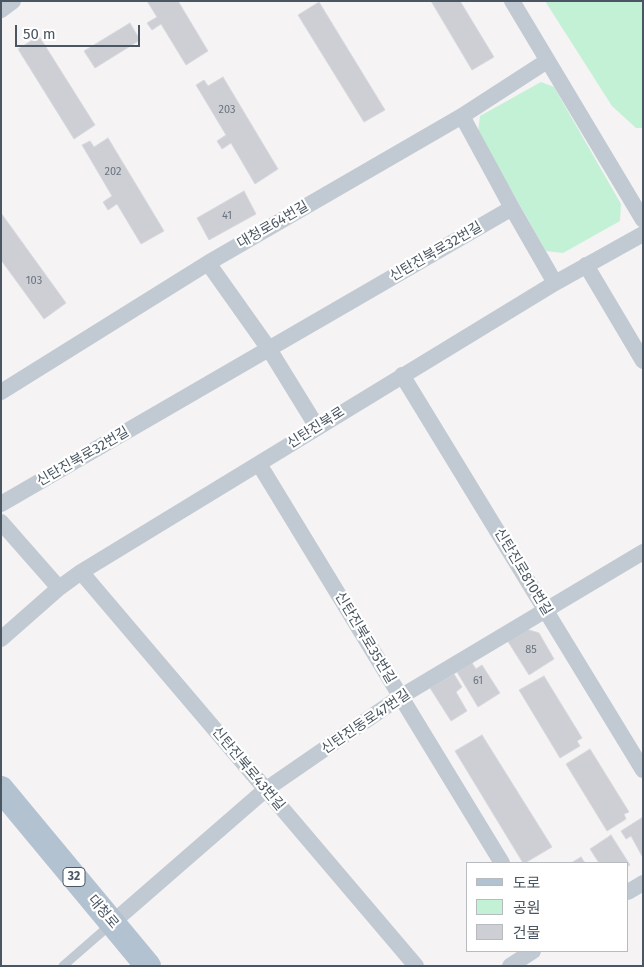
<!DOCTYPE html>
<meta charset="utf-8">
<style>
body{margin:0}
#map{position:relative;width:644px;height:967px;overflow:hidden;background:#f5f3f3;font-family:"Fira Sans","Noto Sans KR",sans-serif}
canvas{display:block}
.frame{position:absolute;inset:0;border:2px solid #4a5661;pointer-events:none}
.legend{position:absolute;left:466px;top:862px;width:162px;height:90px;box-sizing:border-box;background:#fff;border:1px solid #b7bbc0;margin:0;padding:6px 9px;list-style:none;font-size:15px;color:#4a5661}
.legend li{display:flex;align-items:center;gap:10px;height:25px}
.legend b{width:25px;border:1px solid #b7bbc0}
.scale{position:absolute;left:15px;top:25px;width:125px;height:22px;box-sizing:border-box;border:2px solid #4a5661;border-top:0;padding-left:6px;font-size:15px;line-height:18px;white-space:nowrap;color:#4a5661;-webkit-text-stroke:4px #fff;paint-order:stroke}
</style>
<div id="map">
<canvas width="644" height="967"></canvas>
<div class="frame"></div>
<ul class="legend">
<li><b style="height:6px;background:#b3c2d1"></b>도로</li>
<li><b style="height:14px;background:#c3f1d5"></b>공원</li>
<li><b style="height:14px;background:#cdcfd5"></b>건물</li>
</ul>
<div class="scale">50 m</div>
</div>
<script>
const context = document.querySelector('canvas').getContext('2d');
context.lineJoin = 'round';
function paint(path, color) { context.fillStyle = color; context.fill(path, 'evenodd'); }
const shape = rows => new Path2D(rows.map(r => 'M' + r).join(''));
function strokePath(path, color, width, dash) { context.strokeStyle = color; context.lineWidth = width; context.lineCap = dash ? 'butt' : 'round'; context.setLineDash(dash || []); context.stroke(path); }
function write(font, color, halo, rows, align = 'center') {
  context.font = font + ' "Fira Sans","Noto Sans KR",sans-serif'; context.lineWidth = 4.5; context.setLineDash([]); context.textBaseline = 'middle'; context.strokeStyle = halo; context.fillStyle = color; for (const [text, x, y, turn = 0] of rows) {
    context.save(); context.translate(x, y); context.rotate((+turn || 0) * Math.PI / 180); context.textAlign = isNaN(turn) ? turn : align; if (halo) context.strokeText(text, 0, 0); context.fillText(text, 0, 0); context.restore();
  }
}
paint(shape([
 [545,1,643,1,643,128,636,128,612,106],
 [541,82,554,87,621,204,620,221,563,253,546,251,478,132,480,116]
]), '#c3f1d5');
const building = shape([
 [147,1,178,1,208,51,186,65,161,24,152,30,147,23,157,17,147,1],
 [431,1,460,1,494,57,472,70,431,1],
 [319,2,385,110,364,122,298,15,319,2],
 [130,23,140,40,95,68,84,51,130,23],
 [39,36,95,125,74,139,18,49,39,36],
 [223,77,278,169,255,184,231,143,222,149,217,141,226,135,196,85,204,80,208,86,223,77],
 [108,138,164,231,141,244,117,204,108,210,103,202,112,196,82,145,90,141,94,147,108,138],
 [244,191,256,214,209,240,197,218,244,191],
 [1,213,66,303,44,319,1,260,1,213],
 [526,629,539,633,554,659,529,675,507,640,526,629],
 [472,663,476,669,482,665,500,693,478,707,457,672,472,663],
 [454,674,462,687,456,692,467,711,451,721,430,688,454,674],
 [544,676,582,738,577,741,580,746,560,758,519,690,544,676],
 [482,735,552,847,525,863,523,863,455,751,482,735],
 [590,749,629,812,624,814,626,819,607,831,566,764,590,749],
 [643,817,643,855,642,856,631,836,626,839,621,831,643,817],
 [611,835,630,865,628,866,628,863,599,863,590,849,611,835],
 [581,857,585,863,571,863,581,857]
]);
paint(building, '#cdcfd5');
strokePath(building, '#d7d9de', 1);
strokePath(shape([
 [63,966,110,925]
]), '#c1cad2', 9);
strokePath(shape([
 [512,1,643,220],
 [1,10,13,1],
 [462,116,512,208,555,283],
 [208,263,269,349,317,427],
 [586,265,643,361],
 [402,375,643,770],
 [1,392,208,263,462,116,547,61],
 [259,464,502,863],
 [1,504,512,208],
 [1,522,59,588],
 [81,572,416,966],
 [1,639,59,588,81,572,555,283,643,234],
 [628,892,643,883],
 [112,923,265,790,400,697,643,552],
 [510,966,533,951]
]), '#c1cad2', 16);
strokePath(shape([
 [1,789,148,966]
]), '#b3c2d1', 26);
write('11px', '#6b747e', null, [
 ["203",227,110],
 ["202",113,172],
 ["41",227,216],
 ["103",34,281],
 ["85",531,650],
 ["61",478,681]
]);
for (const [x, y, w] of [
 [74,877,22]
]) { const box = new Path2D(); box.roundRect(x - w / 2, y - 9.5, w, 19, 4); context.fillStyle = '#fff'; context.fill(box); strokePath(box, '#4a5661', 1); }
write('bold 12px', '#4a5661', null, [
 ["32",74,877]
]);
write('14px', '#4a5661', '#fff', [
 ["대청로64번길",273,225,-30],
 ["신탄진북로32번길",436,252,-30],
 ["신탄진북로",316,428,-32],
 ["신탄진북로32번길",83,457,-30],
 ["신탄진로810번길",523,572,59],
 ["신탄진북로35번길",365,638,59],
 ["신탄진동로47번길",366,722,-34],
 ["신탄진북로43번길",248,769,50],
 ["대청로",103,912,50]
]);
</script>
